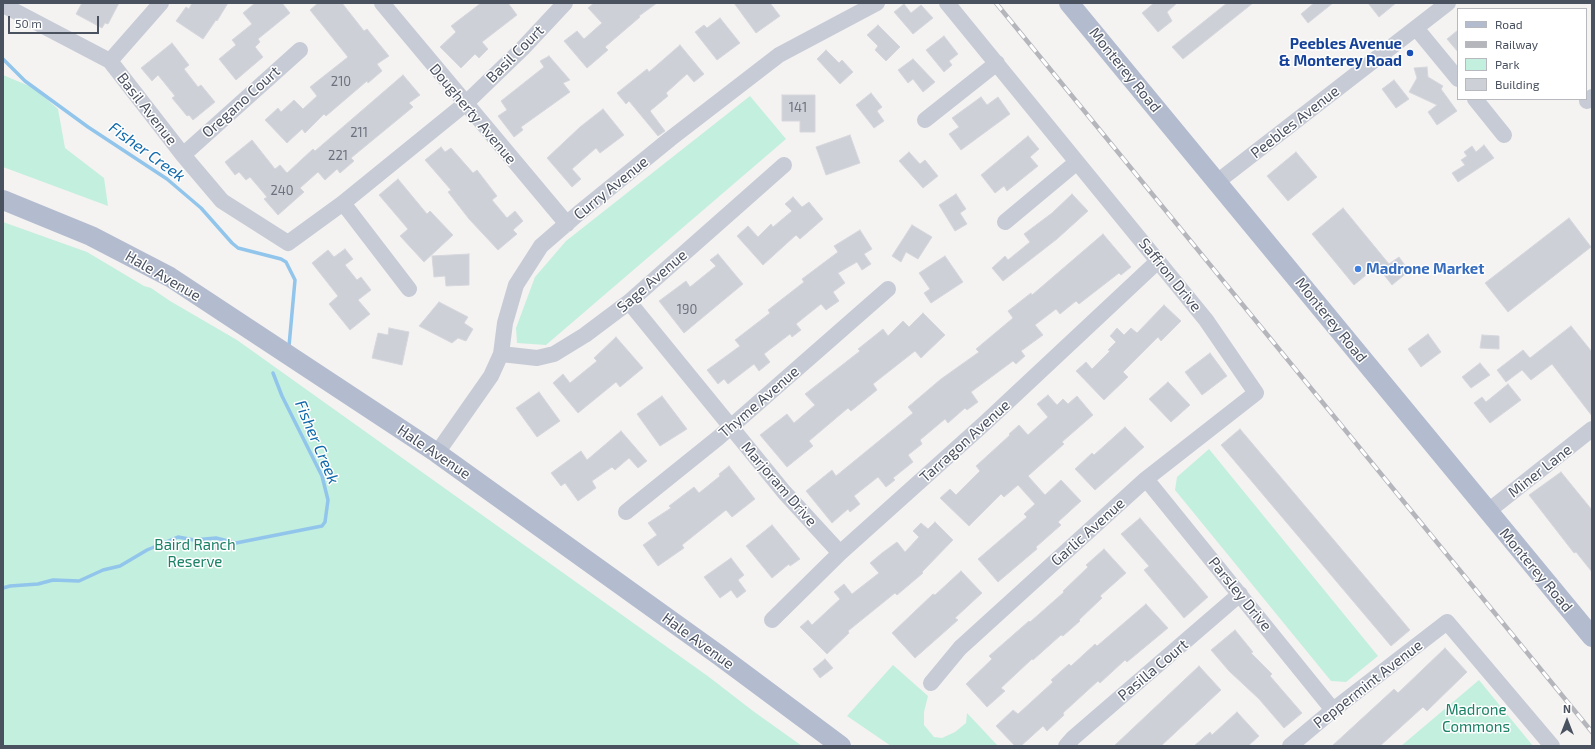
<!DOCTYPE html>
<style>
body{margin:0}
#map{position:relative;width:1595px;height:749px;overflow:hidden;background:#f4f3f2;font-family:"Exo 2",sans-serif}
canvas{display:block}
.frame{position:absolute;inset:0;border:4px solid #4a515f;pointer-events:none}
.legend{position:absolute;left:1457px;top:8px;width:130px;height:92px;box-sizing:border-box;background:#fff;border:1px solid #b7b9bf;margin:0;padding:5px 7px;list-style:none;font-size:12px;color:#4a515f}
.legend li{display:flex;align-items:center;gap:8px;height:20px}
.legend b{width:20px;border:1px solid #b7b9bf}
.north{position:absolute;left:1547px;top:701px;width:40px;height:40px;-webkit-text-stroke:3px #fff;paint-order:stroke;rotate:0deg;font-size:11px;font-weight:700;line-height:16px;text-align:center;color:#4a515f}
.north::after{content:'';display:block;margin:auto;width:14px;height:18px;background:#4a515f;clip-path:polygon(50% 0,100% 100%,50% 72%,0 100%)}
.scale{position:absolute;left:8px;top:16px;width:91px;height:18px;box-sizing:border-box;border:2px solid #4a515f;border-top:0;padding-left:5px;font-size:12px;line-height:14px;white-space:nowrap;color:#4a515f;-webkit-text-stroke:3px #fff;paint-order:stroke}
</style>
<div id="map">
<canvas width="1595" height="749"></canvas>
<div class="frame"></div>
<ul class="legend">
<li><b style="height:5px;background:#b3bbcf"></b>Road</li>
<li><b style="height:5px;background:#b4b6bc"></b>Railway</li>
<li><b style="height:11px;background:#c3efde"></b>Park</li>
<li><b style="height:11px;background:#ced0d7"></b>Building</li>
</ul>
<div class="north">N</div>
<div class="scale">50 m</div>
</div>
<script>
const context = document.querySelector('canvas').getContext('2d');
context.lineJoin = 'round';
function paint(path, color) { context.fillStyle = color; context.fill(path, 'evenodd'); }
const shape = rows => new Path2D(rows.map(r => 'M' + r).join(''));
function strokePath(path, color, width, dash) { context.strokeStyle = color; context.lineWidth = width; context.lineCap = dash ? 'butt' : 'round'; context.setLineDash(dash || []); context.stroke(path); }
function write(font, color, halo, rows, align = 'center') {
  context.font = font + ' "Exo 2",sans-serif'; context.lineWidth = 3; context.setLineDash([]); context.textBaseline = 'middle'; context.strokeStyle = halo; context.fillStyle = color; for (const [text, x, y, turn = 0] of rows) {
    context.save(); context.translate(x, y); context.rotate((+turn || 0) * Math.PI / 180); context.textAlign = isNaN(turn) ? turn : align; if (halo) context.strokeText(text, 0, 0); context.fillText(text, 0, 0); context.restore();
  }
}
paint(shape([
 [3,75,34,88,58,109,65,148,104,178,108,206,3,167],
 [750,96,786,139,546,345,517,343,516,328,535,277,566,241],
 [3,222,87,252,144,286,151,288,170,301,237,340,709,677,753,711,802,746,3,746],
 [1209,449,1378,656,1346,682,1331,681,1175,490,1177,477],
 [893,665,928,696,924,712,924,725,934,737,942,738,955,732,966,723,967,713,998,746,891,746,847,716],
 [1479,680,1533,746,1401,746]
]), '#c3efde');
strokePath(shape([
 [3,59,25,81,88,127,167,179,201,208,232,243,238,248,281,259,286,262,295,280,289,346],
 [3,588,10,586,38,584,53,580,79,581,103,570,120,566,147,550,178,537,194,540,216,538,236,543,322,526,325,522,328,500,322,476,282,396,273,373]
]), '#92c5eb', 3.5);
const building = shape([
 [82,3,119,3,108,24,105,23,102,28,76,14,82,3],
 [192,3,228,3,217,21,216,20,203,39,176,21,186,7,189,9,192,3],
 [255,3,282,3,290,13,258,39,260,42,255,47,263,57,236,80,219,59,236,45,232,40,252,24,243,13,255,3],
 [318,3,342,3,364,31,367,29,389,56,377,64,382,71,368,83,367,81,326,116,324,114,305,133,302,129,287,143,265,120,278,108,281,112,294,100,303,109,317,96,310,87,348,57,310,10,318,3],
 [481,3,508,3,517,15,482,42,488,49,479,58,475,54,461,68,440,47,456,32,451,26,481,3],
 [594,3,657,3,639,16,640,17,605,47,608,50,587,68,564,41,577,31,584,39,602,23,588,8,594,3],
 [734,3,770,3,780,16,756,33,734,3],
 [1154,3,1177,3,1167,12,1172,21,1158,32,1142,13,1154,3],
 [1227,3,1253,3,1183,59,1172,47,1227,3],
 [1314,3,1333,3,1308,23,1301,14,1314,3],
 [1368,3,1396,3,1379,17,1368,3],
 [904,4,911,13,921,5,933,18,913,34,894,12,904,4],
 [720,18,740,43,717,60,695,32,704,25,707,28,720,18],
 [878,25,900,47,886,61,875,50,878,46,867,35,878,25],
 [1458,30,1458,52,1447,39,1458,30],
 [944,36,958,54,949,61,952,65,944,72,926,50,944,36],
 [172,43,189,65,184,69,198,87,201,85,215,102,193,120,189,115,187,116,172,98,175,96,158,75,152,81,141,68,172,43],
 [680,45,704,74,694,82,687,74,666,93,668,96,650,111,665,131,658,136,629,101,626,104,617,93,647,69,649,72,680,45],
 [826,50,839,63,842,60,853,72,840,84,817,59,826,50],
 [549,56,570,80,563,83,570,92,521,127,523,130,514,137,498,116,507,110,501,101,544,67,540,61,549,56],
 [913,59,935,82,923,92,913,79,908,83,898,70,913,59],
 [1427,67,1428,77,1443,86,1441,89,1457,111,1437,125,1428,112,1437,105,1409,92,1417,78,1414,68,1427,67],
 [403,75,420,95,409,103,413,107,351,158,354,161,340,173,337,169,325,180,318,172,300,188,304,192,278,215,264,199,267,197,250,177,246,180,239,172,235,175,225,162,252,140,275,169,280,165,287,173,313,149,315,151,403,75],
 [1394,80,1409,99,1396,108,1382,89,1394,80],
 [871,93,882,107,877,111,884,121,874,128,856,105,871,93],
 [782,95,815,95,815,132,800,132,800,121,782,121,782,95],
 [981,97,987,105,998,97,1010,114,961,150,949,134,959,127,952,118,981,97],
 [603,109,624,135,600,153,596,148,572,169,581,179,572,187,547,158,580,127,603,109],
 [850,135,860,163,826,175,816,147,850,135],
 [1028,136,1039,149,1030,157,1038,166,1007,191,1004,186,995,193,981,175,1028,136],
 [1484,145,1494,158,1458,182,1452,173,1465,165,1461,160,1467,156,1464,152,1472,146,1476,152,1484,145],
 [441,147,445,152,451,148,473,173,477,170,497,196,492,200,507,218,515,211,523,221,513,230,517,234,498,250,469,219,448,192,451,190,425,160,441,147],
 [909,152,920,164,925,160,938,176,923,188,899,161,909,152],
 [1296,152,1317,177,1288,201,1267,176,1296,152],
 [398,179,427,214,430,211,453,235,424,262,400,236,408,229,379,195,398,179],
 [956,194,966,209,960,213,967,224,955,231,939,205,956,194],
 [1072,194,1088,211,1057,239,1003,281,992,268,1005,256,1008,260,1030,242,1024,234,1052,213,1072,194],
 [793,197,802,207,809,202,823,219,800,239,796,235,763,265,737,236,748,226,758,237,771,224,773,227,792,211,785,204,793,197],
 [1343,208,1389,264,1399,257,1409,271,1392,285,1377,266,1354,285,1312,234,1343,208],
 [1569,218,1591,247,1508,312,1485,283,1569,218],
 [912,225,932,237,918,259,906,252,901,262,892,256,912,225],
 [860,230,872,249,864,254,871,264,862,270,857,262,838,273,845,283,833,292,839,301,826,310,821,304,796,324,801,330,792,337,790,334,764,354,770,362,759,371,754,364,728,384,724,379,718,384,707,370,740,346,735,340,770,313,768,310,804,282,802,279,838,252,834,246,860,230],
 [1103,234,1131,267,1121,275,1119,273,1079,304,1076,301,1060,314,1056,309,1035,325,1043,335,1021,351,1025,356,1016,364,1013,361,971,392,978,402,967,410,965,408,948,423,945,419,920,440,922,444,908,455,913,462,893,478,895,480,886,487,878,477,854,496,860,504,850,512,848,509,832,523,806,491,832,470,836,476,913,413,908,407,941,379,979,352,976,349,1013,318,1008,311,1031,293,1032,295,1103,234],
 [345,249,353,259,345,265,357,280,361,277,371,290,358,300,370,314,350,330,329,304,338,296,312,263,328,250,334,257,345,249],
 [469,254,469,285,446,286,445,276,434,277,432,256,469,254],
 [718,254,743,284,684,333,659,301,686,281,690,287,716,266,710,260,718,254],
 [945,256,963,282,931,303,924,293,930,289,919,273,945,256],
 [439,302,468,317,464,323,473,329,466,341,458,338,452,343,419,326,439,302],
 [1164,305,1181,321,1161,341,1158,337,1123,372,1128,377,1104,400,1076,371,1086,362,1092,369,1110,351,1108,350,1116,342,1110,336,1117,328,1124,335,1131,328,1137,333,1164,305],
 [923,313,945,335,921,358,915,351,873,384,877,390,851,411,848,408,809,441,813,446,787,467,760,435,787,414,794,423,815,405,805,394,860,351,858,349,883,329,888,336,903,321,909,327,923,313],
 [1571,326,1592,352,1592,416,1552,364,1531,380,1522,370,1506,382,1497,370,1523,350,1530,358,1571,326],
 [389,328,409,332,402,365,372,358,378,333,388,335,389,328],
 [1428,334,1441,352,1421,367,1408,349,1428,334],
 [1482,335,1499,336,1499,349,1480,348,1482,335],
 [616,337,643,368,620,387,616,382,578,413,553,383,563,374,570,383,597,361,594,358,616,337],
 [1210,353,1227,376,1202,395,1185,372,1210,353],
 [1480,363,1490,375,1471,388,1462,377,1480,363],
 [1168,382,1190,405,1171,422,1149,399,1168,382],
 [1508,384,1521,400,1490,423,1474,403,1482,397,1486,402,1508,384],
 [539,392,560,421,537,437,516,408,539,392],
 [1048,395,1057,405,1063,399,1068,404,1077,396,1093,415,1062,442,1064,444,1028,476,1045,495,1061,480,1081,501,1058,522,1061,525,1036,547,1037,549,998,582,978,559,1027,517,1024,514,1035,504,1018,485,1004,497,1001,494,969,526,940,498,950,489,956,495,980,471,976,466,1010,435,1009,434,1019,425,1028,435,1048,417,1037,404,1048,395],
 [662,396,687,429,660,446,637,414,662,396],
 [1125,427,1144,447,1095,490,1075,469,1092,453,1094,455,1125,427],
 [1240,429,1410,630,1391,646,1221,445,1240,429],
 [621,431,647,461,638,468,629,458,615,470,612,467,592,481,596,488,578,501,565,483,561,486,551,473,581,451,587,460,621,431],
 [729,466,755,499,732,517,726,510,682,545,684,548,658,566,643,545,657,535,648,523,671,508,669,506,694,487,699,493,720,476,719,474,729,466],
 [1561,472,1592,510,1592,572,1576,552,1574,553,1529,495,1561,472],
 [1140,518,1208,597,1184,618,1144,570,1149,566,1121,534,1140,518],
 [935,522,953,540,922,572,923,573,897,595,895,593,848,631,849,633,827,654,800,627,808,620,812,625,840,599,834,592,844,584,852,594,879,573,870,563,882,553,897,542,905,552,919,537,913,531,921,523,928,529,935,522],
 [772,525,800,559,790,566,789,564,772,578,746,546,772,525],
 [1104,549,1126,573,1100,596,1102,598,1079,620,1080,621,1063,636,1061,635,1033,660,1032,659,1001,688,1005,691,987,707,966,684,992,659,989,656,1029,621,1030,622,1064,592,1063,591,1088,567,1086,565,1104,549],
 [731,558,744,575,738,580,746,591,737,598,731,590,720,598,704,577,731,558],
 [961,571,982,593,955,618,958,620,915,658,892,633,933,594,935,595,961,571],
 [1146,604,1168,628,1127,662,1125,660,1100,683,1098,681,1063,713,1064,715,1047,731,1043,726,1021,746,1015,746,996,726,1013,710,1018,714,1053,682,1051,680,1069,664,1071,666,1095,644,1097,646,1146,604],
 [1235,630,1253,652,1251,653,1272,674,1270,676,1302,713,1284,728,1259,699,1229,671,1211,650,1235,630],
 [1445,648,1467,672,1427,711,1423,707,1380,746,1332,746,1394,689,1398,693,1445,648],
 [825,659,833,668,820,678,813,669,825,659],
 [1199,666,1221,690,1161,746,1114,746,1199,666],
 [1237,712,1259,736,1248,746,1194,746,1210,732,1212,735,1237,712]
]);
paint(building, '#ced0d7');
strokePath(building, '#d6d7dd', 1);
strokePath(shape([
 [4,3,5,6,110,61,183,155,222,201,288,243,343,203,465,104,523,48,565,3],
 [382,3,567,224],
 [1416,28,1458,79],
 [110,61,161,3],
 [1475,99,1504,135],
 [1587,101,1592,97],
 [925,120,997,63],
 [183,155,300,50],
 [1217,182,1448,3],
 [343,203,409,289],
 [1005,222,1077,162],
 [629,302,784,492,840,553],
 [501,354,537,358,554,354,585,335,629,302,784,165],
 [437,453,491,376,501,354,505,323,516,285,541,246,579,213,670,139,779,55,877,3],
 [1146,479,1333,710],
 [626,512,718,438,888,289],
 [1487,512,1592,429],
 [772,620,840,553,986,422,1158,261],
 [931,683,960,648,1146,479,1256,393,1206,320,947,3],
 [1066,746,1073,738,1240,594],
 [1290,746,1333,710,1447,622,1552,746]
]), '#c7cbd6', 16);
strokePath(shape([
 [1069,3,1592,637],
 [3,200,91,236,170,277,437,453,720,656,841,746]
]), '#b3bbcf', 20);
const rail = shape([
 [996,3,1592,732]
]);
strokePath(rail, '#b4b6bc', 4.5);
strokePath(rail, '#fff', 3, [9]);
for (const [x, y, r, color] of [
 [1410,53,4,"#1a4fb4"],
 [1358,269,4,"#3f7fe0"]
]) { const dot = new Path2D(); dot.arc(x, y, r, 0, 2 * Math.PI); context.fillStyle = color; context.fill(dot); strokePath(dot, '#fff', 1.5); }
write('13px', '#6b717d', null, [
 ["210",341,82],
 ["141",798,108],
 ["211",359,133],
 ["221",338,156],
 ["240",282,191],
 ["190",687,310]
]);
write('bold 15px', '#164399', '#fff', [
 ["Peebles Avenue",1402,44],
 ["& Monterey Road",1402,61]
], 'right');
write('15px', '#4a515f', '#fff', [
 ["Basil Court",515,54,-45],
 ["Monterey Road",1125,70,51],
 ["Oregano Court",241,102,-42],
 ["Basil Avenue",147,109,52],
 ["Dougherty Avenue",473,114,50],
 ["Peebles Avenue",1295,122,-38],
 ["Curry Avenue",611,188,-39],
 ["Saffron Drive",1170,275,51],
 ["Hale Avenue",163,276,30],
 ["Sage Avenue",652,281,-41],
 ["Monterey Road",1331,320,51],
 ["Thyme Avenue",759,402,-41],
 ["Tarragon Avenue",965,441,-42],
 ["Hale Avenue",434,452,34],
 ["Miner Lane",1540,471,-38],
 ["Marjoram Drive",779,484,49],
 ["Garlic Avenue",1088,532,-42],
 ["Monterey Road",1536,570,50],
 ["Parsley Drive",1240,594,51],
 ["Hale Avenue",698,641,36],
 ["Pasilla Court",1153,670,-40],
 ["Peppermint Avenue",1368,684,-38]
]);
write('bold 15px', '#366cbe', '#fff', [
 ["Madrone Market",1366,269]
], 'left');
write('15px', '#1a8164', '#fff', [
 ["Baird Ranch",195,545],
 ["Reserve",195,562],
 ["Madrone",1476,710],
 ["Commons",1476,727]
]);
write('italic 16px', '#106aac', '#fff', [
 ["Fisher Creek",147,152,36],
 ["Fisher Creek",317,442,67]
]);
</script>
